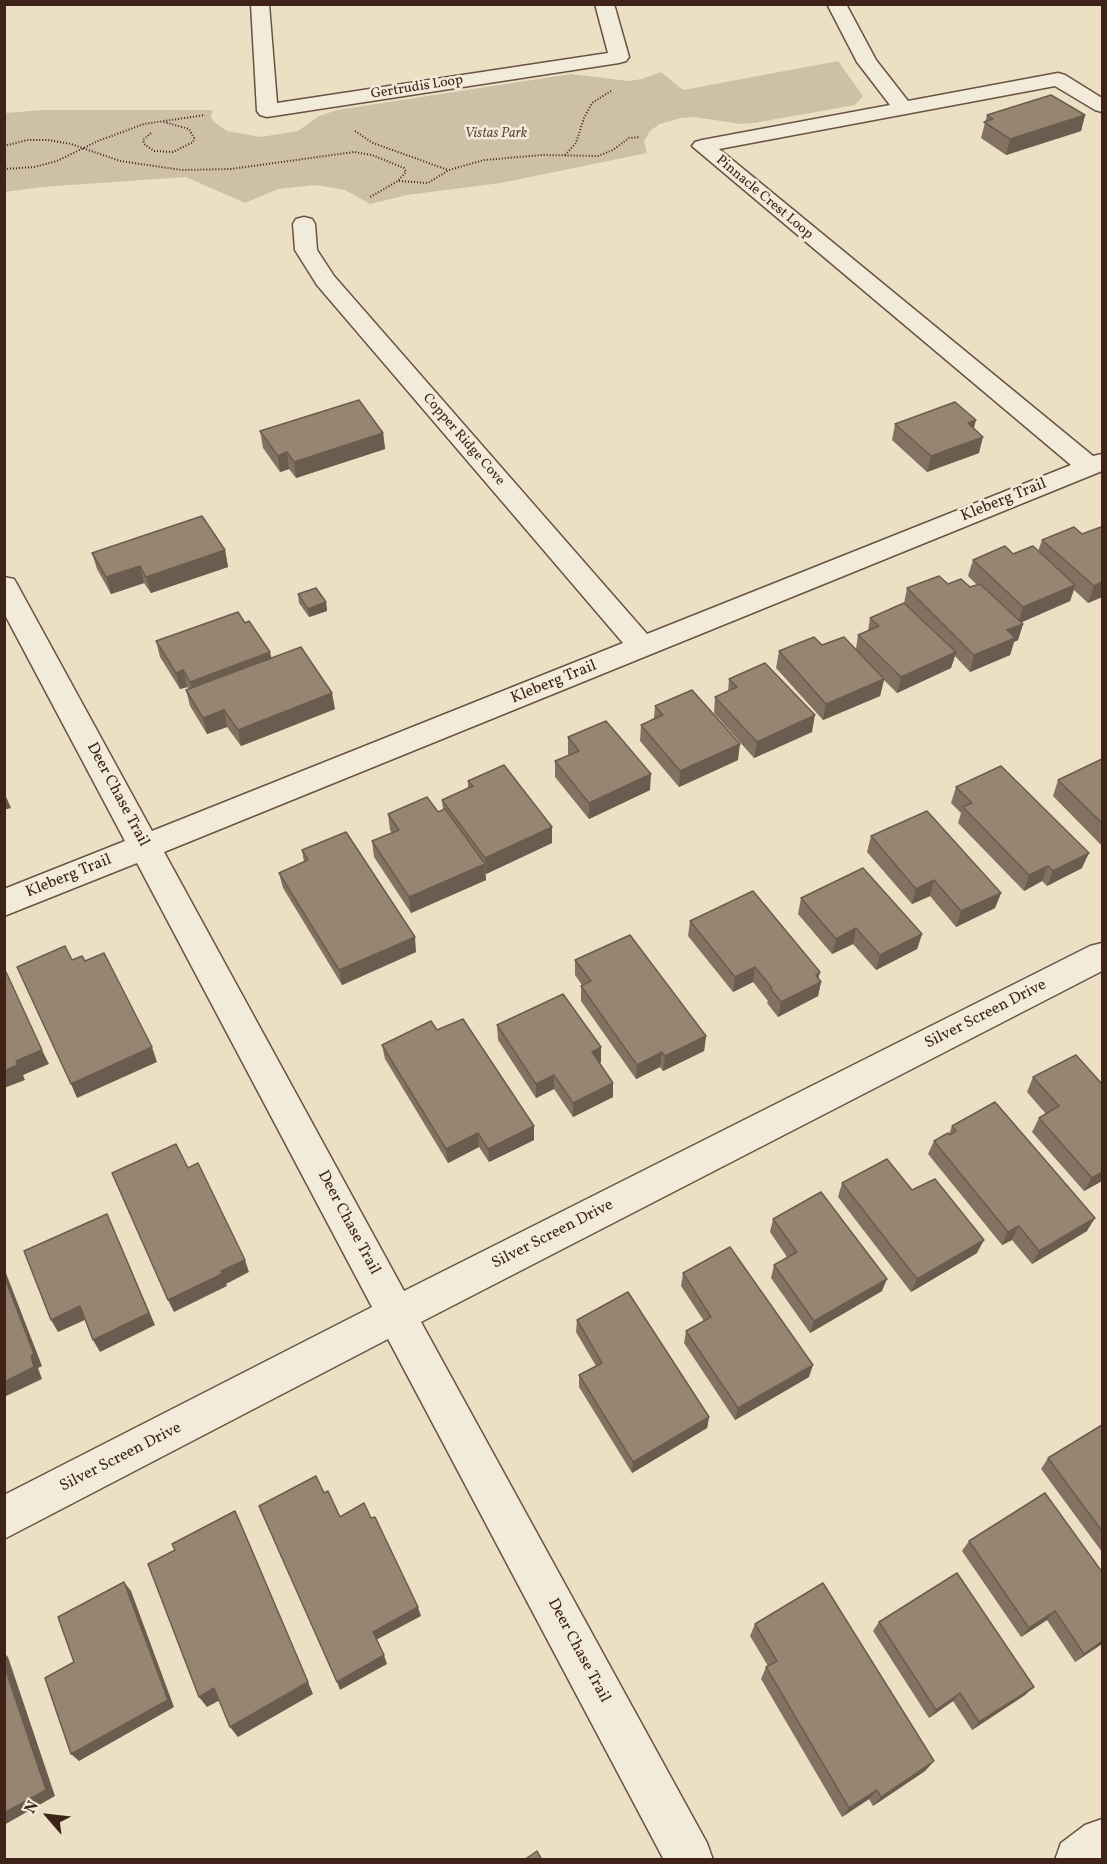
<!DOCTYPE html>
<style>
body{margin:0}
#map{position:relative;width:1107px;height:1864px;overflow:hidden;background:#ebe0c4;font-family:Vollkorn,serif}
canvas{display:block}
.frame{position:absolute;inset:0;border:6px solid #3f2318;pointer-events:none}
.north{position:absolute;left:18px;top:1786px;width:60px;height:60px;-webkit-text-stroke:4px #f2ebd9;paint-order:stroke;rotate:298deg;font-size:16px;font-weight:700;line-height:24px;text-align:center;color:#3f2318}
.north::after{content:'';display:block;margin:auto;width:21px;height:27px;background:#3f2318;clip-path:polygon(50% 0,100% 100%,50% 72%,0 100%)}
</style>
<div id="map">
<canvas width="1107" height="1864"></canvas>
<div class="frame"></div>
<div class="north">N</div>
</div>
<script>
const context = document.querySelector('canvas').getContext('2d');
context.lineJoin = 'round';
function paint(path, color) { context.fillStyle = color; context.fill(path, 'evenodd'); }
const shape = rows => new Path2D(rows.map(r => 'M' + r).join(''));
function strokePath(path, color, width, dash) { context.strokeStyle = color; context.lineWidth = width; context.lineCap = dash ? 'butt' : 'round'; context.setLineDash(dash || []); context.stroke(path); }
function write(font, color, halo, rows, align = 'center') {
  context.font = font + ' Vollkorn,serif'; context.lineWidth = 5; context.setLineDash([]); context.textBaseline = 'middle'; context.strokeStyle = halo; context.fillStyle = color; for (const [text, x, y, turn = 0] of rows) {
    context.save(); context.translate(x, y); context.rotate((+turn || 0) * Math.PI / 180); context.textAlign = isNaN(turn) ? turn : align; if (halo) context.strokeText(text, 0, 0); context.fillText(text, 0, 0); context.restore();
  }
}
paint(shape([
 [838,61,863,96,855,105,754,123,741,124,694,117,681,118,660,124,651,130,644,141,647,153,501,183,407,195,370,204,345,190,316,185,278,189,245,203,186,177,42,187,5,192,5,113,44,110,212,110,211,117,214,122,227,131,261,137,298,131,319,116,337,110,571,74,628,81,642,79,661,72,683,90]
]), '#cec0a7');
const street = shape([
 [251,4,269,4,277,103,608,53,595,4,614,4,629,57,626,61,619,63,267,117,260,115,257,111,251,4],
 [827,4,846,4,876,60,908,101,1058,73,1065,75,1102,98,1102,112,1095,110,1055,86,719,149,1093,456,1102,454,1102,471,164,852,404,1291,1090,946,1102,943,1102,971,421,1322,707,1843,713,1860,664,1860,388,1339,4,1539,4,1495,372,1307,137,863,4,916,4,889,125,841,4,613,4,577,14,579,18,586,152,831,623,643,317,285,295,250,293,224,296,219,304,217,312,219,315,224,317,250,334,276,647,634,1071,465,692,146,695,142,702,140,890,105,857,62,827,4],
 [1102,1819,1102,1860,1055,1860,1061,1843,1085,1825,1102,1819]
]);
strokePath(street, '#6a5243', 3);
strokePath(shape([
 [355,131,373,143,448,170],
 [151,133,143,140,144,144,154,151,173,152,193,142,194,138,189,129,164,122],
 [4,146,27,140,48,140,71,144,120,161,182,170,231,169,354,152,372,155,404,168,406,172,398,181,370,197],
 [565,155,576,143,584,118,592,103,611,91],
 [4,169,34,167,57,161,98,141,144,124,205,115],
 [399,181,428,183,449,170,484,160,542,155,598,156,613,150,629,138,640,137]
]), '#3f2318', 2, [1, 2]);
paint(street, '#f2ebd9');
paint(shape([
 [987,115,1085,115,1081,131,1006,155,981,138],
 [895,424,974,429,979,453,927,472,892,440],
 [260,431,383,433,385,449,296,478,289,469,280,472,263,448],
 [1074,527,1102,597,1088,603,1074,590,1070,601,1021,622,1023,624,1018,640,1014,642,1010,655,970,672,955,656,951,668,897,693,884,680,880,696,823,720,776,668,779,651,822,645,856,649,858,635,868,631,870,618,904,603,907,588,948,584,970,587,977,585,968,576,973,560,1038,551,1042,540],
 [225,550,228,567,151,593,144,583,111,594,97,569,92,553],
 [298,594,326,602,327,611,309,617,299,603],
 [245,623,272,658,335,709,241,746,227,727,207,734,190,706,186,690,189,689,187,687,180,689,160,657,156,641],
 [729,679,812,732,754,758,714,713,715,697,728,692],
 [655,706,738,760,679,787,640,741,641,725,654,718],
 [568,737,650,790,589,819,555,777,555,761,569,755,568,754],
 [1102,759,1102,846,1053,796,1058,780],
 [468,781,552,827,552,843,486,874,485,873,486,880,411,913,374,857,372,841,392,833,390,830,388,814,438,812,443,810,442,800,468,788],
 [956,787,1082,868,1047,886,1042,881,1024,891,958,823,961,813,951,803],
 [871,836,1001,893,995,908,956,927,930,896,912,904,867,852],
 [302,850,416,952,342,985,283,888,279,873,304,862],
 [801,898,922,934,917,949,876,970,853,944,832,954,798,914],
 [690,921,820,972,818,978,821,982,818,996,778,1017,767,1003,768,1001,753,982,733,992,688,936],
 [575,960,706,1036,704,1051,663,1071,660,1067,636,1079,581,1001,581,986,582,985,575,975],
 [497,1025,601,1047,601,1062,599,1063,613,1083,613,1097,573,1117,554,1089,536,1098,498,1040],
 [437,1030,534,1140,489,1162,479,1147,448,1163,385,1059,382,1045],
 [1033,1077,1102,1084,1102,1181,1084,1191,1032,1132,1039,1118,1046,1114,1027,1092],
 [952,1126,1087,1231,1032,1264,1012,1240,1002,1245,928,1154,934,1141,949,1134],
 [842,1183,912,1190,977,1253,911,1292,838,1197],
 [773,1219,882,1291,810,1333,771,1278,774,1265,787,1257,770,1232],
 [683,1273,809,1377,735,1420,684,1343,686,1331,704,1321,681,1286],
 [577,1320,709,1417,707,1428,632,1473,579,1387,579,1375,596,1366,576,1332],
 [1102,1425,1102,1552,1041,1469,1048,1458],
 [969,1541,1102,1644,1075,1662,1047,1620,1021,1637,962,1551],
 [879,1622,1025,1695,972,1730,953,1701,929,1718,873,1631],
 [755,1624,934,1761,925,1771,873,1806,869,1799,842,1817,761,1679,766,1667,768,1666,750,1636]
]), '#837261');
paint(shape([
 [1085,115,1081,131,1006,155,1010,139],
 [976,420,972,436,968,423],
 [383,433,385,449,296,478,294,462],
 [983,437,979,453,927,472,931,456],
 [287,452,289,469,280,472,278,456],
 [225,550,228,567,151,593,146,577],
 [140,566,144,583,111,594,106,577],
 [1102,582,1102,597,1088,603,1094,586],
 [1075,585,1070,601,1018,624,1023,607],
 [326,602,327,611,309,617,308,609],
 [1023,624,1018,640,1014,642,1010,655,970,672,974,655,1007,630],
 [270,652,274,669,194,698,190,682],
 [956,652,951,668,897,693,901,677],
 [183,670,187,687,180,689,176,673],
 [884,679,880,696,823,720,826,704],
 [332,693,335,709,241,746,238,730],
 [224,710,227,727,207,734,203,718],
 [815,715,812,732,754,758,757,742],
 [740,744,738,760,679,787,680,771],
 [651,774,650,790,589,819,589,803],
 [4,792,11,808,4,810],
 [552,827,552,843,486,874,485,858],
 [1089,853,1082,868,1047,886,1053,871],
 [485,864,486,880,411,913,409,897],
 [1048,866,1042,881,1024,891,1029,875],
 [934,880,930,896,912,904,916,889],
 [1001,893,995,908,956,927,961,911],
 [856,928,853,944,832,954,836,939],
 [922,934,917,949,876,970,880,955],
 [415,937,416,952,342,985,339,970],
 [755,967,753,982,733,992,735,977],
 [820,972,817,984,821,982,818,996,778,1017,781,1002],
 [706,1036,704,1051,663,1071,665,1056],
 [152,1047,157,1062,77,1098,71,1084],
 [601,1047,601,1062,591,1067,592,1052],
 [42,1050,49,1064,23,1075,25,1080,4,1088,4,1071,16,1061],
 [662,1052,660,1067,636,1079,637,1065],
 [554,1075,554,1089,536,1098,536,1084],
 [613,1083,613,1097,573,1117,573,1103],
 [534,1126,534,1140,489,1162,488,1149],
 [478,1133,479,1147,448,1163,446,1149],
 [1102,1172,1102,1181,1084,1191,1092,1178],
 [107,1214,155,1325,100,1352,93,1340],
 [1095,1218,1087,1231,1032,1264,1039,1251],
 [1019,1226,1012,1240,1002,1245,1008,1232],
 [984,1240,977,1253,911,1292,917,1279],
 [245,1260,249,1272,226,1284,227,1286,174,1312,168,1300,221,1271],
 [4,1268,42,1366,38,1368,42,1379,4,1397],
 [887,1279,882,1291,810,1333,814,1321],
 [80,1306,87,1319,58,1332,51,1320],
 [813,1365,809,1377,735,1420,738,1408],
 [709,1417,707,1428,632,1473,633,1462],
 [235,1511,242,1526,313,1694,238,1737,230,1727],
 [124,1582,131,1591,174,1707,79,1761,71,1754],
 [418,1607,421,1616,376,1640,373,1632],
 [1055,1611,1047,1620,1021,1637,1029,1628],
 [1102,1641,1102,1644,1075,1662,1084,1654],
 [4,1653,8,1657,55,1796,4,1825],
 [384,1655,387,1664,340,1690,337,1682],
 [1034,1687,1025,1695,972,1730,979,1722],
 [214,1688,222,1699,207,1707,199,1697],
 [960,1693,953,1701,929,1718,936,1710],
 [934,1761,925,1771,873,1806,881,1797],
 [877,1790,869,1799,842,1817,849,1808]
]), '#6a5d4f');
const building = shape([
 [1051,95,1085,115,1010,139,984,122,993,119,987,115,1051,95],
 [359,400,383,433,294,462,287,452,278,456,260,431,359,400],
 [955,402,976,420,968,423,983,437,931,456,895,424,955,402],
 [202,516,225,550,146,577,140,566,106,577,92,553,202,516],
 [1074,527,1082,534,1101,527,1102,529,1102,582,1094,586,1042,540,1074,527],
 [1005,546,1013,554,1033,546,1075,585,1023,607,973,560,1005,546],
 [939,576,948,584,961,579,970,587,980,584,1023,624,1007,630,1015,638,974,655,907,588,939,576],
 [316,588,326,602,308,609,298,594,316,588],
 [904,603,956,652,901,677,858,635,879,626,870,618,904,603],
 [238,612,245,623,249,621,270,652,190,682,183,670,176,673,156,641,238,612],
 [814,637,822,645,844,637,884,679,826,704,779,651,814,637],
 [301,647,332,693,238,730,224,710,203,718,186,690,301,647],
 [765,663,815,715,757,742,715,697,737,687,729,679,765,663],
 [692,690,740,744,680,771,641,725,663,715,655,706,692,690],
 [606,721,651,774,589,803,555,761,579,751,568,737,606,721],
 [1102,759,1102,823,1058,780,1102,759],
 [504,765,552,827,485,858,442,800,473,786,468,781,504,765],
 [1001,766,1089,853,1053,871,1048,866,1029,875,963,807,972,803,956,787,1001,766],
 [427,797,438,812,445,809,485,864,409,897,372,841,399,830,388,814,427,797],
 [927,811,1001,893,961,911,934,880,916,889,871,836,927,811],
 [346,832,415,937,339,970,279,873,308,860,302,850,346,832],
 [863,868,922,934,880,955,856,928,836,939,801,898,863,868],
 [753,891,820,972,816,975,821,982,781,1002,770,988,772,988,755,967,735,977,690,921,753,891],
 [630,935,706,1036,665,1056,662,1052,637,1065,581,986,591,981,575,960,630,935],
 [65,946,72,960,82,956,85,961,104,953,152,1047,71,1084,17,967,65,946],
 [6,972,42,1050,16,1061,18,1065,4,1071,4,973,6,972],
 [563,994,601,1047,592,1052,613,1083,573,1103,554,1075,536,1084,497,1025,563,994],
 [463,1019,534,1126,488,1149,478,1133,446,1149,382,1045,431,1021,437,1030,463,1019],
 [1076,1055,1102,1084,1102,1172,1092,1178,1039,1118,1059,1106,1033,1077,1076,1055],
 [995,1102,1095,1218,1039,1251,1019,1226,1008,1232,934,1141,948,1133,950,1135,956,1131,952,1126,995,1102],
 [176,1144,188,1168,198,1163,245,1260,221,1271,222,1274,168,1300,112,1173,176,1144],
 [887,1159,912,1190,935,1179,984,1240,917,1279,842,1183,887,1159],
 [821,1192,887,1279,814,1321,774,1265,797,1252,773,1219,821,1192],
 [107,1214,149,1313,93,1340,80,1306,51,1320,24,1251,107,1214],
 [730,1247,813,1365,738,1408,686,1331,711,1317,683,1273,730,1247],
 [4,1276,34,1354,31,1356,34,1367,4,1382,4,1276],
 [628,1292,709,1417,633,1462,579,1375,602,1363,577,1320,628,1292],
 [1102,1425,1102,1531,1048,1458,1102,1425],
 [316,1476,324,1493,328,1491,340,1517,364,1503,371,1518,375,1517,418,1607,373,1632,384,1655,337,1682,259,1506,316,1476],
 [1045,1493,1102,1572,1102,1641,1084,1654,1055,1611,1029,1628,969,1541,1045,1493],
 [235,1511,308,1682,230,1727,214,1688,199,1697,148,1564,175,1550,172,1544,235,1511],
 [957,1573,1034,1687,979,1722,960,1693,936,1710,879,1622,957,1573],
 [124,1582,168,1700,71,1754,45,1678,74,1662,58,1617,124,1582],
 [823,1583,934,1761,881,1797,877,1790,849,1808,766,1667,777,1661,755,1624,823,1583],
 [4,1665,46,1790,4,1813,4,1665],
 [537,1851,542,1860,524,1860,537,1851]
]);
paint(building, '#988571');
strokePath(building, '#6a5d4f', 1.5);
write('14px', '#3f2318', '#f2ebd9', [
 ["Gertrudis Loop",417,88,-9],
 ["Pinnacle Crest Loop",764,198,40],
 ["Copper Ridge Cove",463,440,49]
]);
write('italic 14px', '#634a3c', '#f2ebd9', [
 ["Vistas Park",496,134]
]);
write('16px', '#3f2318', '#f2ebd9', [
 ["Kleberg Trail",1004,501,-22],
 ["Kleberg Trail",554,683,-22],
 ["Deer Chase Trail",117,795,62],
 ["Kleberg Trail",69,877,-22],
 ["Silver Screen Drive",986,1015,-27],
 ["Deer Chase Trail",348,1223,62],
 ["Silver Screen Drive",553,1235,-27],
 ["Silver Screen Drive",121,1458,-27],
 ["Deer Chase Trail",578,1651,62]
]);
</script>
